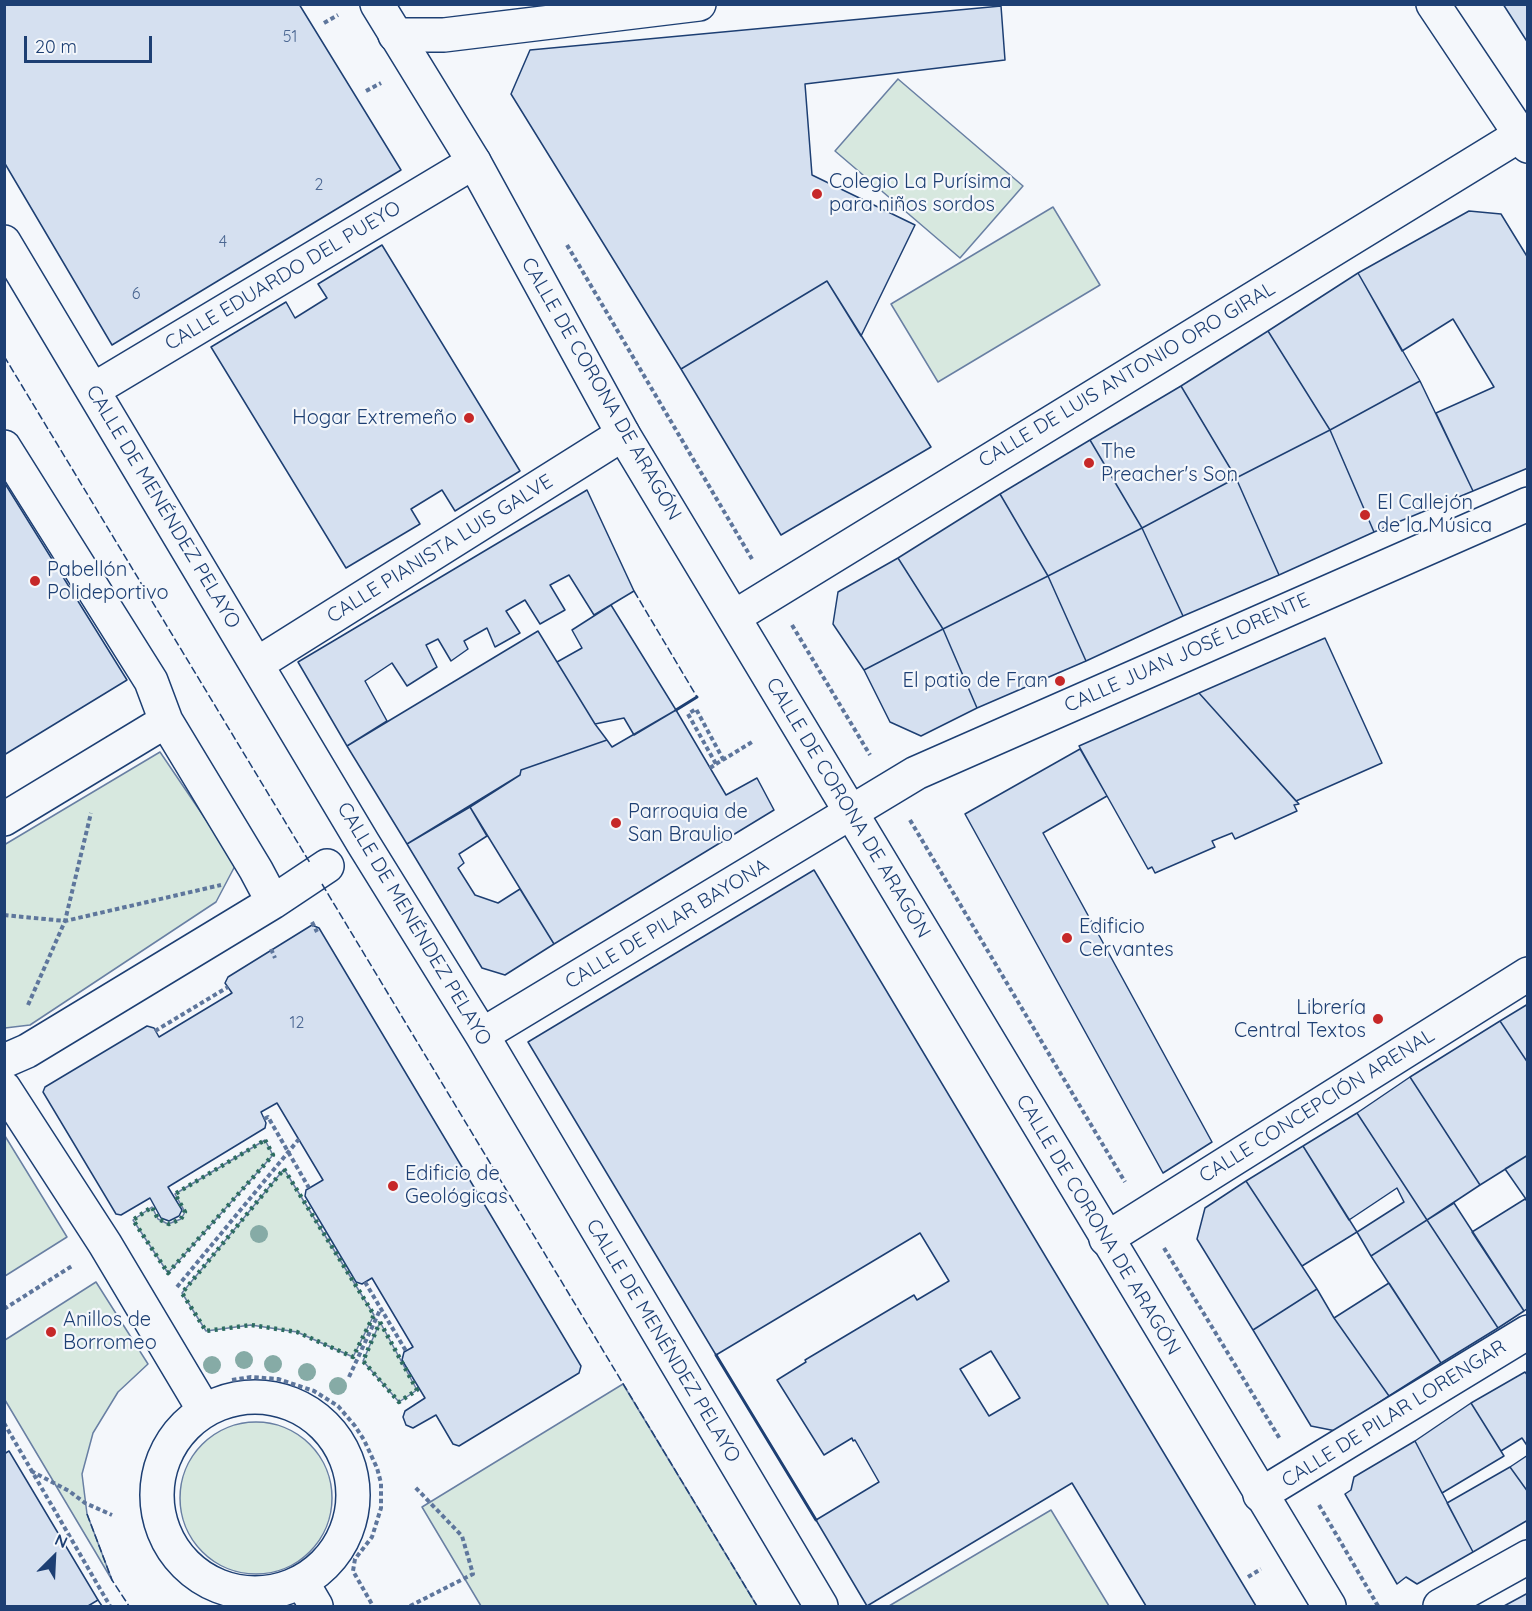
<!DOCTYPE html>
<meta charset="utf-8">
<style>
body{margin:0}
#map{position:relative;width:1532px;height:1611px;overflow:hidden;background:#f4f7fb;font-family:Quicksand,sans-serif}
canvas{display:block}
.frame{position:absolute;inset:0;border:6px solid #1d3f73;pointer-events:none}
.north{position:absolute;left:24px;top:1527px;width:60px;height:60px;-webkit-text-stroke:4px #f4f7fb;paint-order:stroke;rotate:24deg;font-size:16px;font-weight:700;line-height:24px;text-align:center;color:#1d3f73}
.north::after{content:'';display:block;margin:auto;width:21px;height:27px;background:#1d3f73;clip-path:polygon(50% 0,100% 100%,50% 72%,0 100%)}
.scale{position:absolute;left:24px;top:36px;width:128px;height:27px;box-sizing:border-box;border:3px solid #1d3f73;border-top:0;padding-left:8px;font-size:18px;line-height:21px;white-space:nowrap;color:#1d3f73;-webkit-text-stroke:4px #f4f7fb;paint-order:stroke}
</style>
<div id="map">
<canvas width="1532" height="1611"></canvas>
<div class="frame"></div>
<div class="north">N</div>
<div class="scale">20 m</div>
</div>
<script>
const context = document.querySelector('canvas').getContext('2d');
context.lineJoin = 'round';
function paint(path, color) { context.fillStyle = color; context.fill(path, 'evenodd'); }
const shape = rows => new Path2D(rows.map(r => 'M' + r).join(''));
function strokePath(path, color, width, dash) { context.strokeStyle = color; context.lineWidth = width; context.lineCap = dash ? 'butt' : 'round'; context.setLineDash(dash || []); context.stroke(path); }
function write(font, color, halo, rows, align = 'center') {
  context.font = font + ' Quicksand,sans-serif'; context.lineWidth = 4.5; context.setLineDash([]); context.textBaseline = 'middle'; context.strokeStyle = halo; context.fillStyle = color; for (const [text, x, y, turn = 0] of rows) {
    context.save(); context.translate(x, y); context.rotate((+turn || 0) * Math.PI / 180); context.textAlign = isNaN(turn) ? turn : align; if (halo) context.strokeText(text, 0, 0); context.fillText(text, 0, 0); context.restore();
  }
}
const green = shape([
 [898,79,1023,186,960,258,835,151,898,79],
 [1053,207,1100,285,938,382,891,304,1053,207],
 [160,752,236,864,216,902,30,1025,5,1028,4,845,160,752],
 [5,1136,67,1237,5,1276,4,1276,5,1136],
 [265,1140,273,1155,168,1273,133,1220,152,1207,158,1219,168,1224,181,1219,185,1212,175,1194,265,1140],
 [284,1169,374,1315,353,1357,297,1332,251,1325,206,1331,182,1293,284,1169],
 [96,1282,148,1364,118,1392,93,1433,82,1474,87,1514,112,1580,5,1400,5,1340,96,1282],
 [380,1322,417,1390,399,1402,363,1361,380,1322],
 [623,1384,757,1606,481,1606,422,1507,623,1384],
 '180 1498a76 76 0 1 1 152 0a76 76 0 1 1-152 0Z',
 [1051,1510,1109,1606,889,1606,1051,1510]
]);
paint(green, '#d7e8df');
strokePath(green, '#687fa3', 1.5);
const building = shape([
 [4,4,299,4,401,170,112,345,4,162,4,4],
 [1503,4,1528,4,1528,43,1503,4],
 [1001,6,1005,60,805,84,812,175,915,225,861,336,827,281,681,369,511,94,530,50,1001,6],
 [1469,211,1501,214,1528,258,1528,468,1473,491,1436,413,1494,387,1453,319,1402,351,1358,273,1469,211],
 [382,245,520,471,455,511,442,490,411,509,420,524,346,568,211,347,286,302,295,318,327,298,318,284,382,245],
 [1358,273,1420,381,1330,430,1268,331,1358,273],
 [827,281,931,447,781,535,681,369,827,281],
 [1268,331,1330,430,1236,478,1181,386,1268,331],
 [1420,381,1473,491,1374,532,1330,430,1420,381],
 [1181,386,1236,478,1142,528,1090,440,1181,386],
 [1330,430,1374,532,1279,575,1236,478,1330,430],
 [1090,440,1142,528,1048,576,1000,494,1090,440],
 [1236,478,1279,575,1183,616,1142,528,1236,478],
 [4,482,127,680,4,755,4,482],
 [587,490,634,591,594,615,569,575,550,585,565,610,540,624,525,600,506,611,520,633,495,647,487,628,464,641,468,649,451,661,438,639,426,645,437,667,407,686,392,663,365,681,387,721,347,746,298,662,587,490],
 [1000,494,1048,576,943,629,898,558,1000,494],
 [1142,528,1183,616,1086,661,1048,576,1142,528],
 [898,558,943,629,864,670,833,624,838,592,898,558],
 [1048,576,1086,661,977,708,943,629,1048,576],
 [611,605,676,710,634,735,624,718,595,724,557,662,582,648,572,630,611,605],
 [943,629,977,708,921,736,890,722,864,670,943,629],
 [538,631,595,724,607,740,521,770,520,775,407,844,347,746,538,631],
 [1325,638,1382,763,1296,801,1199,693,1325,638],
 [1199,693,1299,804,1294,805,1297,811,1235,839,1232,833,1212,841,1215,847,1155,873,1152,867,1148,869,1079,746,1199,693],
 [676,710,726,795,757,778,774,810,554,944,470,807,520,775,521,770,607,740,612,747,676,710],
 [1080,749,1107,796,1043,833,1212,1142,1163,1173,965,814,1080,749],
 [470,807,487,836,459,854,464,863,458,868,475,895,498,903,520,889,554,944,505,975,482,968,407,844,470,807],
 [814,870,1050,1264,1256,1606,1146,1606,1072,1483,867,1606,816,1520,879,1482,855,1440,853,1441,852,1438,824,1455,777,1380,806,1362,805,1360,914,1295,917,1300,949,1281,920,1233,716,1355,528,1042,814,870],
 [991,1351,1020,1398,989,1416,960,1369,991,1351],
 [312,925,319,928,581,1366,579,1373,459,1446,453,1444,436,1415,413,1428,406,1425,403,1417,405,1411,425,1398,402,1360,404,1352,413,1347,372,1278,362,1284,356,1282,305,1196,306,1190,323,1180,277,1103,261,1112,266,1123,265,1128,168,1187,182,1210,179,1216,169,1221,161,1218,150,1198,121,1215,116,1214,43,1092,45,1087,147,1026,154,1028,159,1037,232,993,225,983,228,977,312,925],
 [1528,1004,1528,1063,1500,1021,1528,1004],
 [1500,1021,1528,1063,1528,1155,1480,1185,1410,1077,1500,1021],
 [1410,1077,1480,1185,1427,1220,1357,1113,1410,1077],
 [1357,1113,1427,1220,1371,1256,1357,1232,1404,1202,1397,1188,1349,1220,1303,1146,1357,1113],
 [1303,1146,1357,1232,1302,1266,1246,1181,1303,1146],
 [1528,1155,1528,1202,1505,1169,1528,1155],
 [1246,1181,1317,1289,1253,1330,1197,1239,1205,1208,1246,1181],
 [1525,1199,1528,1202,1528,1308,1524,1311,1472,1232,1525,1199],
 [1454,1203,1524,1311,1498,1328,1427,1220,1454,1203],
 [1427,1220,1498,1328,1441,1363,1371,1256,1427,1220],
 [1389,1283,1441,1363,1389,1396,1334,1318,1389,1283],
 [1317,1289,1334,1318,1389,1396,1336,1431,1311,1426,1253,1330,1317,1289],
 [1525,1372,1528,1376,1528,1447,1522,1438,1501,1451,1471,1403,1525,1372],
 [1471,1403,1504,1456,1442,1493,1415,1441,1471,1403],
 [1415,1441,1473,1552,1417,1584,1406,1577,1397,1584,1345,1494,1351,1490,1354,1477,1415,1441],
 [9,1451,98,1600,88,1606,4,1606,4,1454,9,1451],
 [1528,1455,1528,1492,1510,1467,1528,1455],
 [1510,1467,1528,1492,1528,1520,1473,1552,1447,1503,1510,1467],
 [1528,1593,1528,1606,1504,1606,1528,1593]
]);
paint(building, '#d5e0f0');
strokePath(building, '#1d3f73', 1.5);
const minor = shape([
 [1433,4,1528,146],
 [395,35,444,35,699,4],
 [4,242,363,843,482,1035,821,1606],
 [93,390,474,162],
 [4,447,151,681,166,721,256,870,273,902,27,1051,4,1061],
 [734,617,1520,135],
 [257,664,623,434],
 [4,819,166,721],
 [273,902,327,866],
 [482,1035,916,773,1528,504],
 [4,1088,105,1244,204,1410],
 [1106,1239,1528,974],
 '157 1495a98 98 0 1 1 196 0a98 98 0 1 1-196 0Z',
 [1260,1495,1528,1332],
 [302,1582,316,1606],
 [1440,1606,1528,1557]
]);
const major = shape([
 [377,4,474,162,623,434,1329,1606]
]);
strokePath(minor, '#1d3f73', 36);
strokePath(major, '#1d3f73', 36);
strokePath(shape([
 [324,23,338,15],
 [366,91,381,83],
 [567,245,752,559],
 [792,625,870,755],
 [716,764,752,742],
 [710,768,716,764,688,714,696,709,724,761],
 [910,820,1125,1182],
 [4,915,65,921,221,885],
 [312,922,317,932],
 [271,949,275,958],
 [28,1005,65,921,91,813],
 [155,1031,228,987],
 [264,1119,268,1117,309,1188],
 [1164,1248,1280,1439],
 [365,1282,406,1351],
 [177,1287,299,1139],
 [4,1309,72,1266],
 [349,1377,380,1310],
 [232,1380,251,1377,278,1379,314,1391,338,1406,355,1426,364,1440,377,1468,381,1483,381,1508,372,1537,355,1559,353,1571,373,1606],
 [4,1423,110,1606],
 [31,1471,69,1491,85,1503,112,1515],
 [1319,1505,1378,1606],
 [1248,1577,1261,1569],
 [410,1606,473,1574,462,1536,415,1487]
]), '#5e769c', 4, [4.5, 3]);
strokePath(minor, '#f4f7fb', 33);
strokePath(major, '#f4f7fb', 33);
strokePath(shape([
 [265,1140,273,1155,168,1273,133,1220,152,1207,158,1219,169,1224,181,1219,185,1212,175,1194,265,1140],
 [284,1169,374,1315,353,1357,297,1332,251,1325,206,1331,182,1293,284,1169],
 [380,1322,417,1390,399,1402,363,1361,380,1322]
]), '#2c6c60', 4.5, [3, 4.5]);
strokePath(shape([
 [4,356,310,863],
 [634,591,697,697],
 [322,884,757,1606],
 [87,1514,112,1580,129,1606],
 [98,1600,102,1606]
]), '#1d3f73', 1.5, [8, 3]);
strokePath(shape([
 [676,710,697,697],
 [716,1355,816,1520]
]), '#1d3f73', 3);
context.fillStyle = '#86aba6';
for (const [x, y] of [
 [259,1234],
 [244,1360],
 [273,1364],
 [212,1365],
 [307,1372],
 [338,1386]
]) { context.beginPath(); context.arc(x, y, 9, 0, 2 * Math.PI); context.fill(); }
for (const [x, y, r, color] of [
 [817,194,6,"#c62828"],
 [469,418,6,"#c62828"],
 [1089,463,6,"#c62828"],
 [1365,515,6,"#c62828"],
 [35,581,6,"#c62828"],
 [1060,681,6,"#c62828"],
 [616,823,6,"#c62828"],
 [1067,938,6,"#c62828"],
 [1378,1019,6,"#c62828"],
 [393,1186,6,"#c62828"],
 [51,1332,6,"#c62828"]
]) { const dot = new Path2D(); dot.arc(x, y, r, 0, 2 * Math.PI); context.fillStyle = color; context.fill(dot); strokePath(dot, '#f4f7fb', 2); }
write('16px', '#4b6792', null, [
 ["51",290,37],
 ["2",319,185],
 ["4",223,242],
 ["6",136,294],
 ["12",297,1023]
]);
write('20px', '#1d3f73', '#f4f7fb', [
 ["Colegio La Purísima",829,182],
 ["para niños sordos",829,205],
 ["Hogar Extremeño",457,418,"right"],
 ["The",1101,452],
 ["Preacher's Son",1101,475],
 ["El Callejón",1377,503],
 ["de la Música",1377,526],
 ["Pabellón",47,570],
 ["Polideportivo",47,593],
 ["El patio de Fran",1048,681,"right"],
 ["Parroquia de",628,812],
 ["San Braulio",628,835],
 ["Edificio",1079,927],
 ["Cervantes",1079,950],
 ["Librería",1366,1008,"right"],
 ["Central Textos",1366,1031,"right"],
 ["Edificio de",405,1174],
 ["Geológicas",405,1197],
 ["Anillos de",63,1320],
 ["Borromeo",63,1343]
], 'left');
write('20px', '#1d3f73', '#f4f7fb', [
 ["CALLE EDUARDO DEL PUEYO",283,276,-31],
 ["CALLE DE LUIS ANTONIO ORO GIRAL",1127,375,-31],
 ["CALLE DE CORONA DE ARAGÓN",601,389,60],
 ["CALLE DE MENÉNDEZ PELAYO",163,507,59],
 ["CALLE PIANISTA LUIS GALVE",440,549,-32],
 ["CALLE JUAN JOSÉ LORENTE",1187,653,-24],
 ["CALLE DE CORONA DE ARAGÓN",848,808,59],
 ["CALLE DE MENÉNDEZ PELAYO",414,924,59],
 ["CALLE DE PILAR BAYONA",667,924,-31],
 ["CALLE CONCEPCIÓN ARENAL",1317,1106,-32],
 ["CALLE DE CORONA DE ARAGÓN",1098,1225,59],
 ["CALLE DE MENÉNDEZ PELAYO",663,1341,59],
 ["CALLE DE PILAR LORENGAR",1394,1414,-32]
]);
</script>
